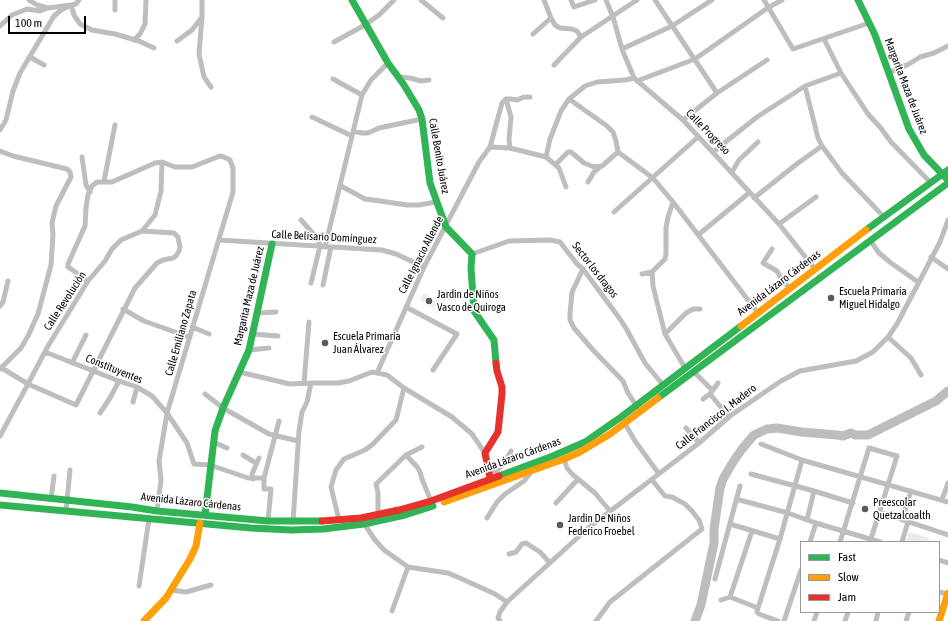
<!DOCTYPE html>
<meta charset="utf-8">
<style>
body{margin:0}
#map{position:relative;width:948px;height:621px;overflow:hidden;background:#fff;font-family:"Asap Condensed",sans-serif}
canvas{display:block}
.legend{position:absolute;left:800px;top:541px;width:140px;height:72px;box-sizing:border-box;background:#fff;border:1px solid #999;margin:0;padding:5px 7px;list-style:none;font-size:12px;color:#000}
.legend li{display:flex;align-items:center;gap:8px;height:20px}
.legend b{width:20px;border:1px solid #999}
.scale{position:absolute;left:8px;top:16px;width:78px;height:18px;box-sizing:border-box;border:2px solid #000;border-top:0;padding-left:5px;font-size:12px;line-height:14px;white-space:nowrap;color:#000;-webkit-text-stroke:3px #fff;paint-order:stroke}
</style>
<div id="map">
<canvas width="948" height="621"></canvas>
<ul class="legend">
<li><b style="height:5px;background:#30b455"></b>Fast</li>
<li><b style="height:5px;background:#ff9f0a"></b>Slow</li>
<li><b style="height:5px;background:#e5322d"></b>Jam</li>
</ul>
<div class="scale">100 m</div>
</div>
<script>
const context = document.querySelector('canvas').getContext('2d');
context.lineJoin = 'round';
function paint(path, color) { context.fillStyle = color; context.fill(path, 'evenodd'); }
const shape = rows => new Path2D(rows.map(r => 'M' + r).join(''));
function strokePath(path, color, width, dash) { context.strokeStyle = color; context.lineWidth = width; context.lineCap = dash ? 'butt' : 'round'; context.setLineDash(dash || []); context.stroke(path); }
function write(font, color, halo, rows, align = 'center') {
  context.font = font + ' "Asap Condensed",sans-serif'; context.lineWidth = 3; context.setLineDash([]); context.textBaseline = 'middle'; context.strokeStyle = halo; context.fillStyle = color; for (const [text, x, y, turn = 0] of rows) {
    context.save(); context.translate(x, y); context.rotate((+turn || 0) * Math.PI / 180); context.textAlign = isNaN(turn) ? turn : align; if (halo) context.strokeText(text, 0, 0); context.fillText(text, 0, 0); context.restore();
  }
}
paint(shape([
 [424,293,438,302,434,308,420,300],
 [909,532,929,538,928,542,906,542]
]), '#ebebeb');
strokePath(shape([
 [695,621,701,605,714,543,714,529,720,488,723,479,733,462,742,449,754,435,767,429,777,428,802,432,837,435,843,436,851,433,855,435,868,435,936,401,948,391]
]), '#bdbdbd', 9);
strokePath(shape([
 [29,0,37,5,48,8,71,5,76,4,79,0],
 [202,0,202,17,199,54,204,77,211,87],
 [421,0,443,18],
 [544,0,551,18,555,25,560,28,572,29,577,31,581,37],
 [571,0,574,7,595,0],
 [606,0,613,17,622,49,634,78,683,120,779,224,815,269],
 [655,0,717,93],
 [764,0,793,49,869,23],
 [115,10,115,0],
 [0,26,12,15,27,9,40,11,48,8],
 [533,34,551,18],
 [824,39,841,73,868,114,880,127,891,142,931,183],
 [134,40,140,34,145,24,146,0],
 [177,41,192,30,202,17],
 [334,42,365,25,379,15,394,0],
 [622,49,672,26,712,0],
 [30,57,44,65],
 [554,65,581,37,637,0],
 [889,73,909,64,920,57,934,53,948,46],
 [398,77,410,78,421,81,429,80],
 [333,79,362,95],
 [637,81,695,59,769,7,782,0],
 [805,86,818,138,822,146,842,173,884,217],
 [506,99,511,117,509,140,510,148],
 [569,99,607,126,613,132,616,141,618,152,653,178,673,202,758,313],
 [312,117,352,136],
 [683,120,717,93,767,60],
 [0,130,6,120,13,91,20,73,54,16,61,10,71,5,74,15,80,24,92,30,115,34,139,41,154,48],
 [353,131,362,133,368,133,379,128,422,119],
 [490,147,510,148,546,157,559,168,566,187],
 [0,151,13,156,67,169,70,172,71,177,56,206,52,223,53,235,51,265,38,314,28,336,21,348,0,369],
 [713,152,757,117,805,86,841,73],
 [82,157,86,185,90,192],
 [546,157,550,139,561,111,569,99,585,86,597,82,625,80,634,78],
 [556,164,568,152,571,152,584,163,594,167,602,166,618,152],
 [732,172,739,160,758,142],
 [104,181,115,125],
 [588,182,594,172,600,167],
 [341,186,365,199,373,200,407,205,419,205,436,202],
 [754,198,798,163,822,146],
 [614,212,698,137],
 [301,220,318,239,320,246,311,283],
 [779,224,816,197],
 [142,231,155,215,161,191,162,162],
 [698,235,749,193],
 [219,240,382,250,396,254,424,267],
 [870,240,879,253,891,263,918,282],
 [325,247,362,95,371,80,388,63],
 [772,249,763,263,777,271,781,278,790,289],
 [472,254,509,241,550,240,560,242,577,264,583,269,620,319,627,330,645,363,663,385],
 [931,257,948,269],
 [583,269,572,292,570,314,570,320,574,328,593,350,623,381,628,393,637,407],
 [652,272,653,286,665,334,685,368],
 [642,274,652,272,665,259,666,254,666,228,668,217,673,202],
 [88,281,71,269,68,267,68,264,85,226,86,208,88,195,92,186,97,182,112,182,155,163,162,162,175,167,192,167,220,156,224,157,230,160,233,168,233,192,167,413,159,461,161,480,157,511],
 [323,285,331,247],
 [0,306,3,302,8,281],
 [406,307,457,334,433,370],
 [123,309,144,321,189,337],
 [257,313,276,312],
 [192,327,209,334],
 [252,334,278,336],
 [665,334,686,313,693,309,700,309],
 [888,337,911,358,921,375],
 [249,350,269,348],
 [45,352,119,381,137,387,152,396,167,413,187,443,194,464,210,465,248,478,264,478],
 [72,363,86,335],
 [0,367,28,384,76,405,135,288,157,263,163,260,173,258,176,256,179,251,180,247,178,237,174,233,142,231,121,240,112,249,105,261,88,281,48,346,28,384,0,436],
 [239,372,290,384,311,383,338,383,349,381,372,372,387,375,404,388,452,417,472,434,485,453],
 [694,372,712,390],
 [377,373,424,267,479,162,490,147,502,103,506,99,511,99,517,100,524,97,530,97],
 [304,383,309,322],
 [205,394,223,408,269,434,298,441],
 [710,394,729,417],
 [703,399,710,394,718,383],
 [133,402,137,387],
 [100,413,110,398,119,381],
 [624,422,635,441,659,474],
 [686,428,699,443],
 [213,442,227,448],
 [761,444,802,460,948,502],
 [243,455,256,463],
 [406,455,418,468,420,472,422,479,431,501],
 [564,459,567,468,572,474,595,493,610,511],
 [751,474,814,491,853,503],
 [491,477,506,460,511,451],
 [253,479,252,474,259,458],
 [51,499,54,476],
 [736,499,788,513,816,523,880,542],
 [942,500,948,483],
 [556,503,578,479],
 [66,511,70,470],
 [879,512,948,535],
 [378,515,378,493,376,484,406,455,422,447],
 [487,518,497,502,505,494,524,481,532,471],
 [339,520,331,487,336,470,344,459,365,450,373,444,396,420,404,388],
 [807,520,814,491],
 [902,520,911,491],
 [268,521,271,489,264,489,264,478,279,421],
 [293,522,299,431,302,412,307,402,311,383],
 [363,522,375,540,384,550,408,567,448,573,462,579,495,594,507,602],
 [730,524,780,539],
 [810,542,816,523],
 [840,542,869,448,897,456,870,542],
 [902,542,908,522],
 [509,554,516,552,522,544,526,543,540,552,550,563],
 [939,560,948,563],
 [715,579,740,486],
 [139,586,149,519],
 [171,590,186,592,211,585],
 [939,592,947,594],
 [730,597,752,531],
 [721,600,730,597,758,608],
 [392,611,408,567],
 [500,621,498,618,500,612,507,602,587,529,699,443,730,416,781,381,800,371,856,361,873,352,888,337,897,324,940,242,948,220],
 [596,621,610,602,702,529,699,520,692,511,685,504,672,497,665,496,652,480],
 [778,621,759,614,757,612,758,608,780,539,802,460],
 [784,621,801,570],
 [814,621,817,612],
 [845,621,848,612],
 [876,621,878,612],
 [906,621,909,612]
]), '#bebebe', 5);
strokePath(shape([
 [352,0,388,63,404,85,419,110,422,119,430,183,446,227,472,254,471,268,474,311,494,340,496,363],
 [858,0,875,35,909,129,924,155,948,180],
 [866,230,948,170],
 [658,398,948,183],
 [499,476,553,456,585,442,621,417,741,326],
 [0,493,132,507,157,511,268,521,322,521],
 [0,505,251,528,291,530,323,529,364,524,405,515,433,506],
 [205,515,215,431,223,408,249,350,272,244]
]), '#30b455', 7);
strokePath(shape([
 [741,326,866,230],
 [444,502,564,459,580,452,610,434,658,398],
 [144,621,166,598,190,559,196,546,200,523],
 [939,621,948,593]
]), '#ff9f0a', 7);
strokePath(shape([
 [490,478,485,453,498,432,502,394,502,387,497,371,496,363],
 [322,521,361,518,399,510,431,501,499,476]
]), '#e5322d', 7);
for (const [x, y, r, color] of [
 [831,298,4,"#595959"],
 [429,301,4,"#595959"],
 [325,343,4,"#595959"],
 [865,509,4,"#595959"],
 [560,525,4,"#595959"]
]) { const dot = new Path2D(); dot.arc(x, y, r, 0, 2 * Math.PI); context.fillStyle = color; context.fill(dot); strokePath(dot, '#fff', 1.5); }
write('11px', '#000', '#fff', [
 ["Margarita Maza de Juárez",906,86,69],
 ["Calle Progreso",708,132,46],
 ["Calle Benito Juárez",439,156,80],
 ["Calle Belisario Domínguez",324,237,3],
 ["Calle Ignacio Allende",421,255,-63],
 ["Sector los dragos",595,270,52],
 ["Avenida Lázaro Cárdenas",779,283,-37],
 ["Margarita Maza de Juárez",249,296,-77],
 ["Calle Revolución",65,301,-57],
 ["Calle Emiliano Zapata",181,333,-74],
 ["Constituyentes",114,369,22],
 ["Calle Francisco I. Madero",716,417,-38],
 ["Avenida Lázaro Cárdenas",513,458,-20],
 ["Avenida Lázaro Cárdenas",191,502,6]
]);
write('11px', '#000', '#fff', [
 ["Escuela Primaria",839,292],
 ["Miguel Hidalgo",839,305],
 ["Jardín de Niños",437,295],
 ["Vasco de Quiroga",437,308],
 ["Escuela Primaria",333,337],
 ["Juan Álvarez",333,350],
 ["Preescolar",873,503],
 ["Quetzalcoalth",873,516],
 ["Jardin De Niños",568,519],
 ["Federico Froebel",568,532]
], 'left');
</script>
